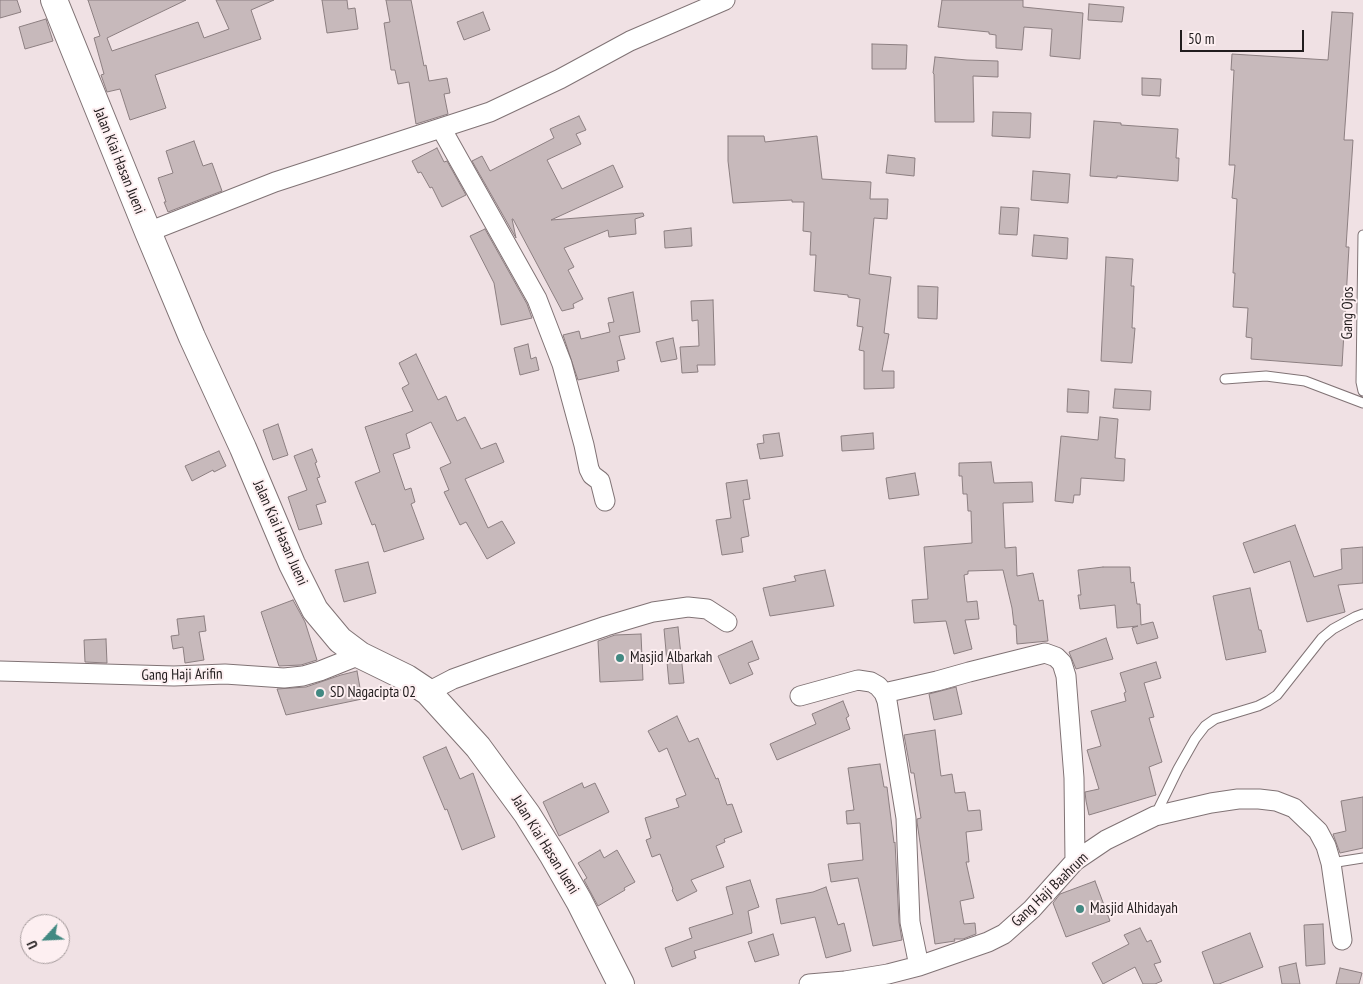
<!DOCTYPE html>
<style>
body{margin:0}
#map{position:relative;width:1363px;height:984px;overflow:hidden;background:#f0e1e4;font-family:"PT Sans Narrow",sans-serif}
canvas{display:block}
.north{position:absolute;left:20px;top:914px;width:50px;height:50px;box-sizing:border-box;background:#fdeff1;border:1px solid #a59b9c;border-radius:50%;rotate:245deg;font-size:14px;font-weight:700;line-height:20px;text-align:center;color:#211c1d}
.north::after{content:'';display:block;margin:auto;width:18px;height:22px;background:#428982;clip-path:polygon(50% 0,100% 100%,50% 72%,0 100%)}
.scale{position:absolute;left:1180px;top:30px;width:124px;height:22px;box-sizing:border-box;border:2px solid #211c1d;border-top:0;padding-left:6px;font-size:15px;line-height:18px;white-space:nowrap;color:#211c1d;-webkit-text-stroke:4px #fdeff1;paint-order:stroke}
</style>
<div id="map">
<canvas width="1363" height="984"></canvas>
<div class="north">U</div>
<div class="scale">50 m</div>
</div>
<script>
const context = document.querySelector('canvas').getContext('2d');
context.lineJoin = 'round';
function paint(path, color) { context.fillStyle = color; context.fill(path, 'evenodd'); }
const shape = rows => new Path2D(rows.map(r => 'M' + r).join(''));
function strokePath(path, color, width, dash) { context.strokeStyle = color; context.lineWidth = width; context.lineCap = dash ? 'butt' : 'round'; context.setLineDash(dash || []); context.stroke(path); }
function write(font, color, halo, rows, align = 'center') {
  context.font = font + ' "PT Sans Narrow",sans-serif'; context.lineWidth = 4; context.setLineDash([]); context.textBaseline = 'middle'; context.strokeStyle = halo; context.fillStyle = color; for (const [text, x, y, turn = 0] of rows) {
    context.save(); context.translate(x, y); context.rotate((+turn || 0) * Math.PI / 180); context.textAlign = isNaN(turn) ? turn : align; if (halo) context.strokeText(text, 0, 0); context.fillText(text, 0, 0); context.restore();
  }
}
const building = shape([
 [0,0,17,0,21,12,0,18,0,0],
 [88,0,186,0,107,38,112,51,198,22,204,38,229,29,216,0,274,0,251,10,261,39,155,75,166,108,130,120,120,89,107,92,101,75,104,74,94,38,100,36,88,0],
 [322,0,347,0,348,9,355,8,358,29,327,33,322,0],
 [386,0,411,0,424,66,426,65,429,81,447,78,450,93,444,94,448,114,416,124,409,82,398,84,395,70,391,70,384,23,390,22,386,0],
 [942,0,1023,0,1023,7,1083,13,1080,59,1050,56,1052,29,1024,27,1022,50,996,48,996,35,989,34,989,32,938,27,942,0],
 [1089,4,1124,7,1122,22,1088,20,1089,4],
 [483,12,490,30,464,40,457,22,483,12],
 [1332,12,1353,13,1344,140,1353,140,1346,247,1349,247,1342,366,1251,359,1252,338,1246,337,1248,308,1233,307,1235,273,1233,273,1237,199,1232,198,1235,165,1229,165,1234,70,1231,70,1232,54,1328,60,1332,12],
 [46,19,53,41,25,49,19,27,46,19],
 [872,44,907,45,906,69,872,69,872,44],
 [935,57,967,60,998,61,998,77,973,76,974,122,935,122,934,74,933,73,935,57],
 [1142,78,1161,79,1160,96,1142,95,1142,78],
 [993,112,1031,113,1030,138,992,136,993,112],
 [579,116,586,130,576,134,581,144,547,160,562,189,613,165,623,187,551,220,643,213,644,216,635,219,636,234,609,237,608,230,564,248,574,267,568,270,583,299,573,304,574,308,562,311,513,219,512,219,516,238,472,161,482,156,490,171,554,138,550,129,579,116],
 [1094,121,1121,123,1121,125,1178,129,1176,158,1179,158,1178,181,1117,176,1117,178,1090,176,1094,121],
 [728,136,764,136,765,142,817,136,822,179,871,182,870,199,888,199,887,219,874,218,869,274,891,277,884,333,889,334,882,371,894,371,894,388,864,389,864,351,859,350,863,327,857,326,860,299,848,297,848,295,814,291,816,255,810,255,811,232,803,231,804,202,792,202,792,200,733,203,728,161,728,136],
 [194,141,203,166,212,163,222,191,168,212,164,202,166,202,158,178,173,173,166,151,194,141],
 [437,148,444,162,447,161,466,195,442,207,432,187,430,188,421,172,418,173,412,161,437,148],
 [888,155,915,158,914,176,886,173,888,155],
 [1033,171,1070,174,1068,203,1031,200,1033,171],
 [1001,207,1019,208,1017,235,999,234,1001,207],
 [691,228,692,246,665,248,664,231,691,228],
 [485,229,527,304,532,318,501,325,494,283,470,236,485,229],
 [1034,235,1068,238,1067,259,1032,256,1034,235],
 [1106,257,1133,259,1131,286,1134,286,1132,328,1135,328,1132,363,1101,361,1106,257],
 [918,286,938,287,937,319,918,318,918,286],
 [633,292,640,332,619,336,625,359,617,361,619,371,578,380,563,335,579,331,581,339,610,332,608,323,614,322,608,298,633,292],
 [713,300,715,365,697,365,698,372,682,373,680,347,699,346,698,320,692,321,691,301,713,300],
 [673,338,677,359,661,362,656,342,673,338],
 [528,344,531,359,536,357,539,370,520,375,514,348,528,344],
 [416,354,438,400,446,396,457,421,465,417,481,449,496,443,504,462,465,479,488,528,502,521,515,543,487,559,466,522,460,525,444,492,449,490,440,468,451,463,431,422,406,434,410,448,393,454,405,490,411,488,415,502,411,504,424,539,384,552,375,524,372,525,355,482,380,472,365,427,413,411,402,388,409,384,399,363,416,354],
 [1068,389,1089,391,1088,413,1067,412,1068,389],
 [1115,389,1151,391,1150,410,1113,408,1115,389],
 [1100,417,1118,419,1115,458,1125,459,1124,481,1081,478,1080,495,1074,495,1073,503,1055,501,1061,436,1098,440,1100,417],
 [278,424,288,455,273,460,263,430,278,424],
 [779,433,783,456,760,459,757,444,764,443,763,435,779,433],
 [873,433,874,449,842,451,841,436,873,433],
 [312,449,317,462,315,463,320,477,317,478,326,502,316,505,322,524,299,530,288,497,307,490,294,456,312,449],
 [219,451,226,466,214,472,213,470,192,481,185,466,219,451],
 [991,462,994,483,1032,482,1033,502,1003,503,1005,548,1016,547,1017,576,1033,573,1039,601,1043,600,1048,641,1017,644,1016,625,1014,625,1012,608,1003,570,968,571,968,574,964,575,967,602,977,601,979,619,965,620,972,649,954,654,946,621,914,623,912,600,928,599,924,547,972,543,971,511,968,511,967,494,963,494,962,476,959,476,959,463,991,462],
 [915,473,919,495,889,499,886,478,915,473],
 [747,480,750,499,743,500,749,536,741,538,743,552,722,555,716,520,731,518,726,483,747,480],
 [1295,525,1314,577,1342,569,1341,549,1363,547,1363,583,1338,585,1345,612,1307,622,1290,561,1254,573,1243,543,1295,525],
 [368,562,376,593,344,602,335,570,368,562],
 [1103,567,1130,567,1131,583,1134,582,1137,604,1140,604,1141,625,1153,622,1158,638,1137,644,1132,628,1138,626,1117,628,1115,605,1080,609,1078,595,1081,595,1078,570,1103,567],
 [825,570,834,606,770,616,763,588,796,581,794,576,825,570],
 [1250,588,1259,630,1261,630,1266,652,1226,660,1213,596,1250,588],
 [293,600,305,622,317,660,301,665,279,666,261,612,293,600],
 [204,616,206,631,199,632,204,660,185,663,183,647,173,649,171,636,179,635,177,619,204,616],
 [678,627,684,683,669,684,664,629,678,627],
 [641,634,643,680,600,682,598,641,615,635,641,634],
 [1106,638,1113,659,1076,669,1069,652,1106,638],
 [106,639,107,663,85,662,84,640,106,639],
 [752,641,759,659,748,663,753,674,730,684,718,656,752,641],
 [1156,662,1161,678,1144,683,1154,717,1149,718,1162,762,1149,767,1156,795,1089,815,1086,801,1085,792,1099,789,1087,750,1101,746,1091,711,1126,701,1124,693,1126,692,1120,673,1156,662],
 [357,671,362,699,286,715,277,689,306,687,341,675,357,671],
 [956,687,962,714,934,720,929,694,956,687],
 [843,701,849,716,846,718,850,729,777,760,770,744,816,724,812,714,843,701],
 [677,716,689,742,698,738,716,779,718,778,727,805,732,804,742,832,724,839,725,842,716,846,724,867,691,880,697,891,677,901,672,890,673,889,660,854,652,857,646,840,651,838,645,818,679,807,676,799,686,795,667,748,659,752,648,731,677,716],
 [935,730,941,776,952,774,955,793,965,792,968,811,980,810,982,830,966,832,969,862,966,862,974,898,960,901,964,924,975,923,976,934,963,939,954,939,955,941,935,944,917,822,917,819,921,818,914,773,911,773,904,735,935,730],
 [446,747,460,779,473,773,495,837,462,850,447,809,445,810,423,757,446,747],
 [880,764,884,787,887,787,894,843,895,842,899,922,902,940,873,946,858,878,831,882,828,864,863,860,860,823,847,824,846,811,854,810,848,768,880,764],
 [582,783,584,788,595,783,609,812,559,836,543,802,582,783],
 [1363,797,1363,848,1340,853,1333,834,1346,831,1341,801,1363,797],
 [600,850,604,858,617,850,635,882,624,888,625,890,598,906,584,880,587,878,578,863,600,850],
 [750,880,759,907,748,911,752,933,694,951,696,958,672,967,665,948,692,938,689,928,733,914,726,887,750,880],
 [1095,881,1110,921,1066,937,1053,903,1060,894,1095,881],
 [826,887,838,925,844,923,851,951,826,958,815,917,781,924,776,899,813,892,826,887],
 [1323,924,1325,964,1306,966,1304,925,1323,924],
 [1140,928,1147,942,1151,940,1161,962,1154,964,1162,981,1155,984,1143,984,1135,967,1103,984,1092,963,1129,944,1124,935,1140,928],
 [1250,933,1263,967,1219,984,1214,984,1202,952,1250,933],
 [773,934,779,955,755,962,748,942,773,934],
 [1296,963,1300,984,1282,984,1279,967,1296,963],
 [1340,968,1362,973,1359,984,1336,984,1340,968]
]);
paint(building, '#c7b9bb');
strokePath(building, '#8c7f81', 1);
const lane = shape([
 [1363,235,1361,382,1363,391],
 [1225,379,1266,376,1305,381,1363,403],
 [1155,816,1178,769,1195,739,1205,726,1215,719,1258,706,1268,701,1277,695,1322,638,1333,629,1355,617,1363,614],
 [1331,863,1363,858]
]);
const street = shape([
 [441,128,537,299,562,364,584,445,589,469,592,475,600,481,605,501],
 [148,232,275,182,490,112,560,79,630,41,725,0],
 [0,671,174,676,225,674,284,678,303,676,320,671,360,655],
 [428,692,453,679,489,666,606,626,653,612,688,607,707,609,727,622],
 [884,693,937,681,969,672,1045,653,1056,657,1062,663,1066,676,1074,778,1075,861],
 [800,696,858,680,871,682,878,686,884,693,887,701,906,818,910,922,919,966],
 [809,984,845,981,888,974,919,966,988,942,1004,934,1032,909,1075,861,1106,840,1155,816,1211,803,1238,799,1259,799,1276,801,1294,808,1318,831,1326,846,1331,863,1342,940]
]);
const secondary = shape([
 [54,0,148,232,192,337,243,448,292,564,315,610,340,640,360,655,407,678,428,692,478,747,527,814,552,854,579,901,621,984]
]);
strokePath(lane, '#807375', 11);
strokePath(street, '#807375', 21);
strokePath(secondary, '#807375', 28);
strokePath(lane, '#fff', 9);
strokePath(street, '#fff', 19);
strokePath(secondary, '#fff', 26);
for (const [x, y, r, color] of [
 [620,658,5,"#428982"],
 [320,693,5,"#428982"],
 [1080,909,5,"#428982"]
]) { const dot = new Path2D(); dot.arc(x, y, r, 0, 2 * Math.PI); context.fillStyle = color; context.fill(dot); strokePath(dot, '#fdeff1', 2); }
write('15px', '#211c1d', '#fdeff1', [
 ["Jalan Kiai Hasan Jueni",119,161,68],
 ["Gang Ojos",1348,313,-89],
 ["Jalan Kiai Hasan Jueni",280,533,66],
 ["Gang Haji Arifin",182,675,-1],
 ["Jalan Kiai Hasan Jueni",545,845,58],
 ["Gang Haji Baahrum",1050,890,-44]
]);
write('15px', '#211c1d', '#fdeff1', [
 ["Masjid Albarkah",630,658],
 ["SD Nagacipta 02",330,693],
 ["Masjid Alhidayah",1090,909]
], 'left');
</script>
